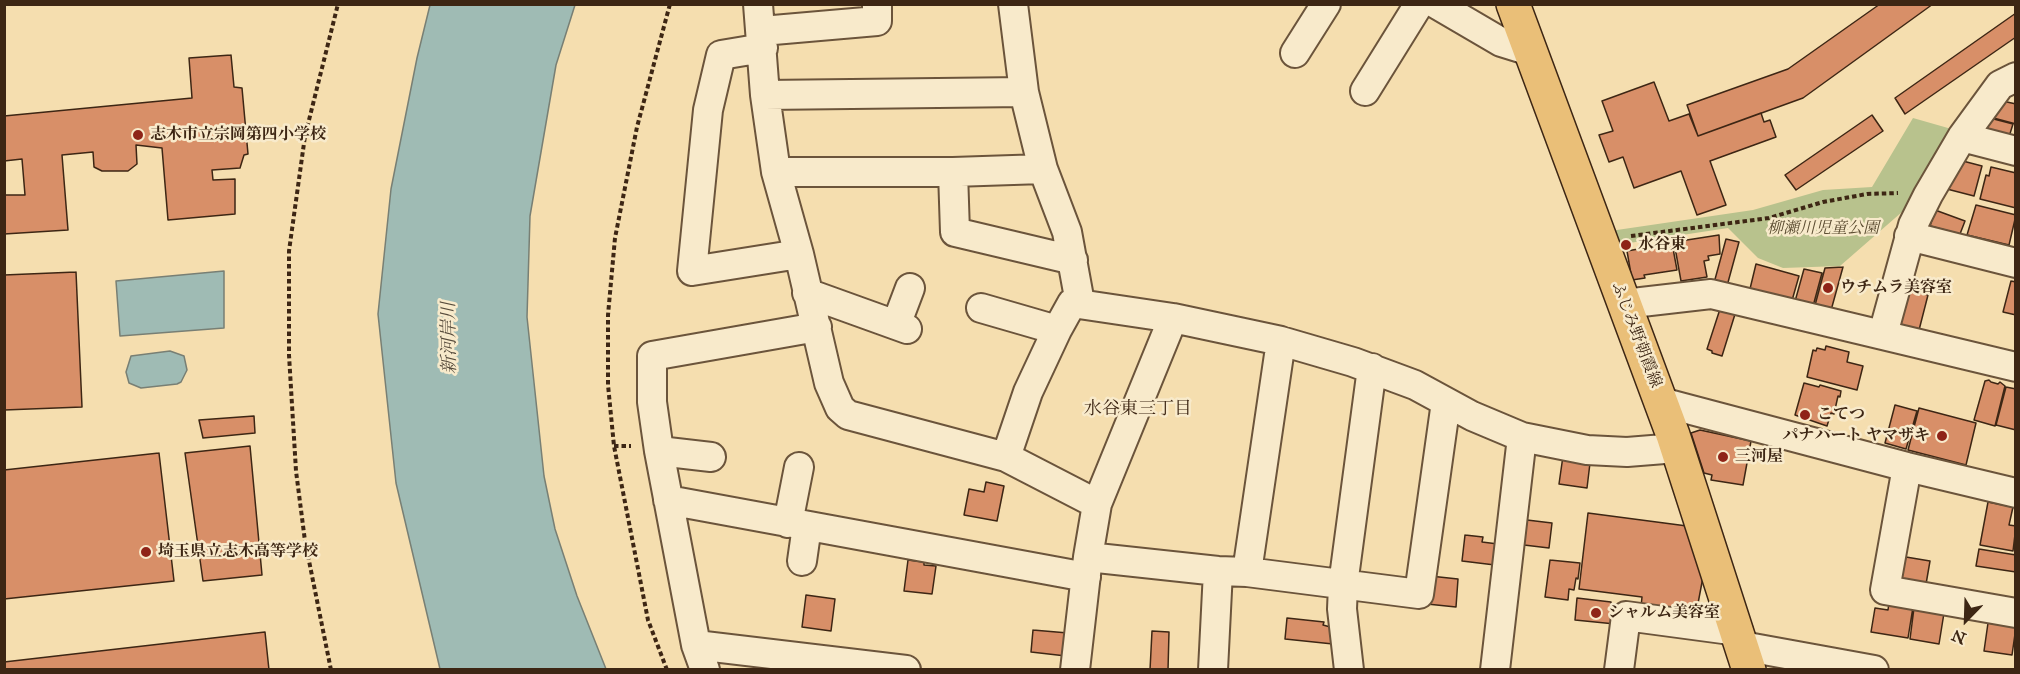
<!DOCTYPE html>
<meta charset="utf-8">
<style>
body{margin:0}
#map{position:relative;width:2020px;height:674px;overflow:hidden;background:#f5deaf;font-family:"IM FELL Great Primer",serif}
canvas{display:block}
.frame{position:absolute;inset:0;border:6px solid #3d2614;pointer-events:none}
.north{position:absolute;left:1936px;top:590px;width:60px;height:60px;-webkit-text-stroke:4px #f8eacb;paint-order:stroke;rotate:203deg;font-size:16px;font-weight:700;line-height:24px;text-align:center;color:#3d2614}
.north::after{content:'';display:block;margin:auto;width:21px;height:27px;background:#3d2614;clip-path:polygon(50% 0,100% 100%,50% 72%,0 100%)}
</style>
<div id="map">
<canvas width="2020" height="674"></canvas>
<div class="frame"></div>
<div class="north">N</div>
</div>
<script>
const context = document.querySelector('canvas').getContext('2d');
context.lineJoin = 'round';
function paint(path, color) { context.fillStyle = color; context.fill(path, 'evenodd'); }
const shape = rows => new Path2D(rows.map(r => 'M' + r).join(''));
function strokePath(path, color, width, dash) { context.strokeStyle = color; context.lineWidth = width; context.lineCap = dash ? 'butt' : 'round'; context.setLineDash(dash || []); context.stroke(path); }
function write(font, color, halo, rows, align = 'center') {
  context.font = font + ' "IM FELL Great Primer","Noto Serif JP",serif'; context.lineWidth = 5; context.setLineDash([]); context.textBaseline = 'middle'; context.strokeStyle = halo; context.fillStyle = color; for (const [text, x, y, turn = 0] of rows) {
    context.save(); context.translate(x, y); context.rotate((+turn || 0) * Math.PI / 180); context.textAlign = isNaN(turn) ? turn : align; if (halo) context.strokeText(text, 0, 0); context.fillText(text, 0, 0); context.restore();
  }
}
paint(shape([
 [1913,118,1955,130,1910,205,1840,266,1783,268,1758,258,1728,228,1616,245,1610,231,1753,210,1823,190,1872,187]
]), '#b8c28d');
const water = shape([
 [430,5,575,5,556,65,530,216,527,317,544,476,555,529,577,596,606,669,440,669,396,483,378,314,391,189,417,58,430,5],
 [224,271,224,328,120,336,116,281,224,271],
 [170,351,184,356,187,370,181,382,177,384,141,388,129,383,126,372,131,356,170,351]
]);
paint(water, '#9fbbb4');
strokePath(water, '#787f74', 1.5);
const building = shape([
 [1880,4,1933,4,1803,98,1698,136,1687,105,1788,69,1880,4],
 [2016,13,2016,37,1905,114,1895,98,2016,13],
 [231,55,234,87,242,88,248,154,244,155,240,168,212,170,213,180,235,179,235,214,168,220,162,148,136,145,137,164,128,171,102,171,94,167,93,152,62,155,68,230,4,234,4,195,25,195,22,159,4,161,4,116,192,98,189,58,231,55],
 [1654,82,1669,121,1689,114,1698,136,1761,113,1764,122,1770,120,1776,137,1710,161,1726,205,1697,215,1681,171,1634,188,1623,157,1609,162,1599,135,1613,131,1602,101,1654,82],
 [1998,100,2016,104,2016,124,1986,116,1998,100],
 [1872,115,1883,131,1796,190,1785,175,1872,115],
 [1986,117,2013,124,2008,140,1982,129,1986,117],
 [1959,160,1982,166,1974,196,1943,188,1959,160],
 [1991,167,2016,173,2016,208,1980,199,1986,175,1989,176,1991,167],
 [1976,205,2016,215,2009,245,1967,235,1976,205],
 [1935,210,1965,221,1960,234,1930,226,1935,210],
 [1719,235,1720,254,1708,256,1709,260,1704,261,1707,277,1681,281,1674,242,1719,235],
 [1726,239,1739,242,1727,286,1714,283,1726,239],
 [1672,243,1677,270,1644,275,1645,278,1632,280,1627,251,1672,243],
 [1756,264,1799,276,1791,304,1749,293,1756,264],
 [1843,267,1830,314,1814,309,1825,268,1843,267],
 [1804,269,1822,273,1812,310,1794,305,1804,269],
 [76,272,82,407,4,410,4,275,76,272],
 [2011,281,2016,282,2016,315,2003,312,2011,281],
 [1904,289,1928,295,1918,334,1895,323,1904,289],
 [1721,306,1736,311,1722,356,1712,353,1712,351,1707,349,1721,306],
 [1826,346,1849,352,1847,362,1863,366,1857,390,1807,377,1813,350,1816,351,1817,348,1825,350,1826,346],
 [1989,380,1991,382,1998,384,2000,382,2005,386,1995,426,1974,420,1985,381,1989,380],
 [1804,383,1819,387,1820,385,1841,391,1840,397,1838,396,1834,414,1831,413,1827,426,1795,415,1804,383],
 [2006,387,2016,389,2016,430,1996,425,2006,387],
 [1895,405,1917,411,1906,449,1885,443,1895,405],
 [1919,408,1976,423,1966,465,1908,450,1919,408],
 [254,416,255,433,203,438,199,420,254,416],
 [1700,430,1751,441,1743,485,1711,480,1712,475,1704,473,1691,433,1700,430],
 [250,446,262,575,203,581,185,453,250,446],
 [159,453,174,581,4,599,4,470,159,453],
 [1563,456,1590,463,1587,488,1559,484,1563,456],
 [986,482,1004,486,997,521,964,515,969,489,984,492,986,482],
 [1988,502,2013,507,2009,525,2016,526,2013,551,1980,545,1988,502],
 [1588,513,1687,526,1703,577,1696,614,1641,607,1642,597,1579,589,1588,513],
 [1527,520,1552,523,1549,548,1524,545,1527,520],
 [1465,535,1483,537,1482,542,1498,544,1495,565,1462,561,1465,535],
 [1979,549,2016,555,2016,572,1976,566,1979,549],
 [1906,557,1930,561,1925,590,1896,581,1900,561,1905,561,1906,557],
 [908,560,924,562,924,565,936,566,932,594,904,591,908,560],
 [1550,560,1580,563,1578,579,1576,578,1574,590,1569,589,1568,600,1545,597,1550,560],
 [1430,576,1458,579,1456,607,1427,604,1430,576],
 [806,595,835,599,831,631,802,627,806,595],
 [1577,598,1611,602,1611,606,1616,607,1615,624,1575,620,1577,598],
 [1889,603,1913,607,1908,638,1871,632,1875,608,1888,610,1889,603],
 [1914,608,1944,613,1939,644,1910,639,1914,608],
 [1287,618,1324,622,1323,625,1334,628,1333,644,1285,639,1287,618],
 [1988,623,2016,627,2012,655,1984,651,1988,623],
 [1033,630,1068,633,1066,656,1031,652,1033,630],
 [1152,631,1169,632,1168,670,1150,670,1152,631],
 [265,632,269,670,4,670,4,662,265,632]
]);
paint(building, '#d88f68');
strokePath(building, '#3d2614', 1.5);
const minor = shape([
 [758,4,765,95,776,172,799,254,829,383,840,408,848,415,1006,457,1097,504],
 [1013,4,1024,92,1043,169,1067,232,1080,303],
 [1436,4,1501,42,1530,51],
 [762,31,877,21,877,4],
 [763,48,721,55,708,110,692,271,799,254],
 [1295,53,1326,4],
 [1365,91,1419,4],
 [765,95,1024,92],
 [1962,137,2016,151],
 [776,172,953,172,1043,169],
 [953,172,955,232,1073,260],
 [1909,236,2016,263],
 [807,293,907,329],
 [1624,304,1711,294,2016,367],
 [981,308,1057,330],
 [896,325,910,288],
 [1883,334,1913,225,1928,195,1962,137,2000,85,2016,77],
 [1661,402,1907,467,2016,493],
 [659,451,711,457],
 [1006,457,1028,392,1057,330,1072,303,1173,318,1281,341,1353,362,1415,385,1472,416,1522,437,1587,450,1627,452,1677,448],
 [1907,467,1885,590,2016,613],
 [668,500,1086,577],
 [788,523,799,467],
 [1088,557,1218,571,1247,572,1419,594,1446,402],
 [802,561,807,526],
 [1247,572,1281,341],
 [696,645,906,670],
 [1742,646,1874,670],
 [705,670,696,645,659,451,652,402,652,356,817,327],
 [1075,670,1088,557,1097,504,1173,318],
 [1213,670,1218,571],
 [1349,670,1342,609,1343,585,1372,368],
 [1495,670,1522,437],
 [1619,670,1626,616,1738,631]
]);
const major = shape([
 [1513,4,1673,435,1749,670]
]);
strokePath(minor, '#6b543b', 32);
strokePath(major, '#3d2614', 36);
strokePath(shape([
 [1631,236,1769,218,1823,202,1867,194,1898,193],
 [614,446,631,446],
 [331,670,305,541,296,471,289,355,289,251,305,136,338,4],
 [667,670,648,620,614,446,608,385,608,315,615,238,637,127,670,4]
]), '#3d2614', 4, [4.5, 3]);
strokePath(minor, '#f8eacb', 28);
strokePath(major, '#eabf78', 33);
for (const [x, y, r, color] of [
 [138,135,6,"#8f2418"],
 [1626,245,6,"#8f2418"],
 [1828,288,6,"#8f2418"],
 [1805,415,6,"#8f2418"],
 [1942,436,6,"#8f2418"],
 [1723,457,6,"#8f2418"],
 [146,552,6,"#8f2418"],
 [1596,613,6,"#8f2418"]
]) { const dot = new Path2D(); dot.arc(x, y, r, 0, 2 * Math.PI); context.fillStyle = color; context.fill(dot); strokePath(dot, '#f8eacb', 2); }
write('bold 16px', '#3d2614', '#f8eacb', [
 ["志木市立宗岡第四小学校",150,135],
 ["水谷東",1638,245],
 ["ウチムラ美容室",1840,288],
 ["こてつ",1817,415],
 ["パナハート ヤマザキ",1930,436,"right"],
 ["三河屋",1735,457],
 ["埼玉県立志木高等学校",158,552],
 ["シャルム美容室",1608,613]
], 'left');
write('italic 16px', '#5c4d32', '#f8eacb', [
 ["柳瀬川児童公園",1823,229]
]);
write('16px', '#3d2614', '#f8eacb', [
 ["ふじみ野朝霞線",1636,335,69]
]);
write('italic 18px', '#564b3c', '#f8eacb', [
 ["新河岸川",450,338,-91]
]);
write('18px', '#3d2614', '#f8eacb', [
 ["水谷東三丁目",1138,410]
]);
</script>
